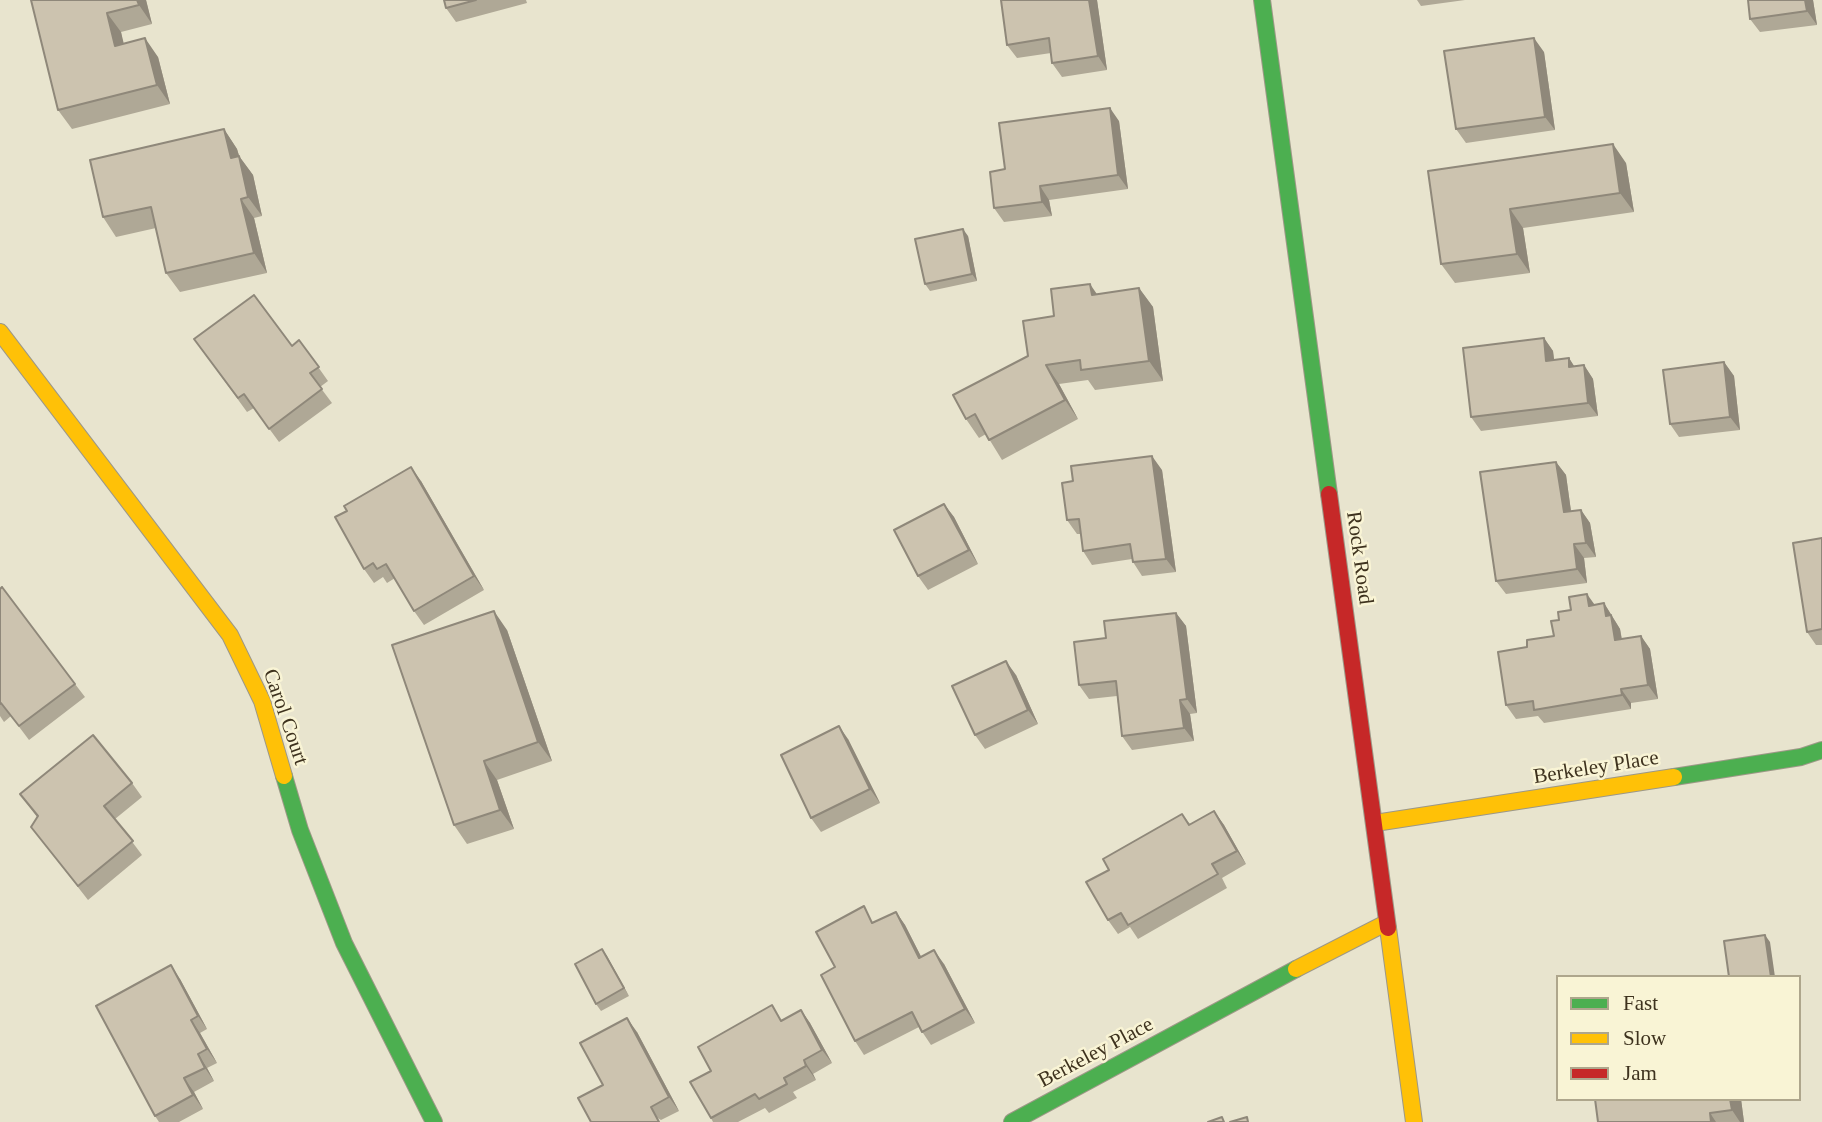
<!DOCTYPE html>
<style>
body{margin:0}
#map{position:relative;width:1822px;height:1122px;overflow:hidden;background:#e8e4ce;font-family:"Times New Roman",serif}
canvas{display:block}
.legend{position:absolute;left:1556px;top:975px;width:245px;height:126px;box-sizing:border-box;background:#f9f4d5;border:2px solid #aea68c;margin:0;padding:9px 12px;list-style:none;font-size:21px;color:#3e321e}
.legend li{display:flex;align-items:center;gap:14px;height:35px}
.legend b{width:35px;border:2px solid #aea68c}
</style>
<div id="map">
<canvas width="1822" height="1122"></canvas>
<ul class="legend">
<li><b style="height:9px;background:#4caf50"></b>Fast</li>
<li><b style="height:9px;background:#ffc107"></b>Slow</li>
<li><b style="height:9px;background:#c62828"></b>Jam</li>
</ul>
</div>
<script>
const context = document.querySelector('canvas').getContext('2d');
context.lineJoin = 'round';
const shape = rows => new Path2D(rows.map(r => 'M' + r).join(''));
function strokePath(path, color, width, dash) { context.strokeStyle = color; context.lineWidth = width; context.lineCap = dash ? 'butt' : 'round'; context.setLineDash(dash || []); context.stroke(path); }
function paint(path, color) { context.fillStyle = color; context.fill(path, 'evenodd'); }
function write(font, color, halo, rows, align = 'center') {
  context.font = font + ' "Times New Roman",serif'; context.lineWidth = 5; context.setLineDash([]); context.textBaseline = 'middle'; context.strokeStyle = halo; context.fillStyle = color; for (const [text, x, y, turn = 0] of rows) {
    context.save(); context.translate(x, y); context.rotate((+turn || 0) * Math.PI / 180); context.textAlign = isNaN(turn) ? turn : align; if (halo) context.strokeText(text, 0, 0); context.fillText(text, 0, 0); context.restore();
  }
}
const fast = shape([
 [1262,0,1329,494],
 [284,776,300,830,344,943,434,1122],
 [1674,777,1801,757,1822,750],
 [1012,1122,1296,969]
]);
const slow = shape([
 [0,332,230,635,262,701,284,776],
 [1375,823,1674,777],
 [1388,928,1414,1122],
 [1296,969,1386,923]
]);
const jam = shape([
 [1329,494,1388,928]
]);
strokePath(fast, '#9d9887', 18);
strokePath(slow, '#9d9887', 18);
strokePath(jam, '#9d9887', 18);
strokePath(fast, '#4caf50', 16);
strokePath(slow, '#ffc107', 16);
strokePath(jam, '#c62828', 16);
paint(shape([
 [31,0,146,0,152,24,121,32,123,44,158,57,170,104,72,129,58,110],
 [444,0,526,0,527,3,456,22,446,8],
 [1097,0,1107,70,1062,77,1052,63,1051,53,1017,58,1007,45],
 [1417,0,1465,0,1421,6],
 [1813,0,1817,25,1760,32,1750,19],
 [1544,52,1555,130,1466,143,1456,129],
 [1119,121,1128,189,1049,200,1052,216,1004,222,994,208,1005,169],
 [224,129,237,149,239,156,253,175,262,216,254,218,267,273,180,292,166,273,156,228,116,237,103,217],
 [1626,163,1634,212,1523,228,1530,273,1455,283,1441,264,1428,171],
 [968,236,977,281,930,291,925,284],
 [1139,288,1153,307,1163,381,1095,390,1088,380,1059,384,1078,419,1002,460,986,434,979,438,966,419,1028,356,1054,316,1097,294],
 [1544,338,1553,351,1554,360,1569,358,1574,367,1584,365,1593,379,1598,416,1481,431,1471,417],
 [194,339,292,346,299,340,328,381,320,387,332,403,279,442,254,408,247,412],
 [1724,362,1734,376,1740,430,1679,437,1670,424],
 [1556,462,1566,475,1571,511,1581,510,1590,523,1596,557,1584,558,1587,583,1506,594,1496,581],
 [1162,470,1176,572,1142,576,1133,562,1132,559,1092,565,1083,551,1081,534,1077,534,1067,520,1073,481],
 [421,481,484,590,424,625,414,611,395,578,387,583,383,577,374,583,364,569],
 [944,504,954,517,978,564,928,590,918,576],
 [1822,538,1822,645,1816,645,1807,632],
 [0,589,75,684,85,697,29,740,11,716,4,722,0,716],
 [1604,603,1620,629,1622,639,1641,636,1650,649,1658,699,1631,703,1631,709,1544,723,1538,716,1516,719,1506,705,1527,647,1554,636,1559,620,1595,605],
 [1176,613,1186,626,1197,713,1190,714,1194,741,1132,750,1122,736,1117,696,1089,699,1079,685,1106,638],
 [507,630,552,761,497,780,514,829,467,844,454,825],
 [1016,675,1038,724,985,749,975,735],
 [848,739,880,803,821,832,811,818],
 [132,783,142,797,115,819,142,855,88,900,31,827,37,817,20,794],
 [1214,811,1224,825,1246,864,1222,878,1227,888,1138,939,1130,927,1118,934,1108,920,1109,870,1182,814,1190,824],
 [896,912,905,925,921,957,944,964,975,1023,931,1045,919,1027,864,1055,855,1041,835,967,875,922],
 [602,949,629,996,601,1011,596,1004],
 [180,979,207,1029,200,1033,217,1063,207,1068,214,1081,194,1092,203,1109,179,1122,159,1122,155,1116],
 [801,1010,810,1023,832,1063,813,1074,816,1080,793,1092,797,1098,769,1113,765,1108,738,1122,713,1122,711,1118,711,1071,782,1020],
 [637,1032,679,1111,661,1120,603,1085],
 [1595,1099,1741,1099,1744,1122,1598,1122]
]), '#afa896');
paint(shape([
 [137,0,146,0,152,24,139,5],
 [1089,0,1097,0,1107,70,1098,56],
 [1805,0,1813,0,1817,25,1807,11],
 [107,13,121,32,129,65,115,46],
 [145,38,158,57,170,104,157,85],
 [1534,38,1544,52,1555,130,1545,117],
 [1110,108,1119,121,1128,189,1118,175],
 [224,129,237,149,241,162,239,156,253,175,262,216,248,197,231,158],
 [1613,144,1626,163,1634,212,1620,193],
 [1040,186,1049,200,1052,216,1042,202],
 [241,199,254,218,267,273,254,253],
 [1510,209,1523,228,1530,273,1517,254],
 [963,229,968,236,977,281,972,274],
 [1090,284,1103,303,1092,295],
 [1139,288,1153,307,1163,381,1149,361],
 [1544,338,1553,351,1556,375,1546,361],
 [1569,358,1578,372,1569,367],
 [1724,362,1734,376,1740,430,1730,417],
 [1046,365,1059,384,1078,419,1065,400],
 [1584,365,1593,379,1598,416,1588,403],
 [1152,456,1162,470,1176,572,1166,559],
 [1556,462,1566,475,1573,526,1564,512],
 [411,467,421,481,484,590,474,576],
 [944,504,954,517,978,564,969,550],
 [1581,510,1590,523,1596,557,1586,543],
 [1574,544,1584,558,1587,583,1577,569],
 [1587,594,1597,608,1589,606],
 [1604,603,1620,629,1624,654,1615,640,1606,616],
 [494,611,507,630,552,761,538,742],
 [1176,613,1186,626,1197,713,1187,699],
 [1641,636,1650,649,1658,699,1648,685],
 [1006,661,1016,675,1038,724,1028,710],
 [1621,689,1631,703,1631,709,1622,695],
 [1180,700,1190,714,1194,741,1184,728],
 [839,726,848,739,880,803,870,789],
 [484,761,497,780,514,829,500,810],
 [1214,811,1224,825,1246,864,1237,851],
 [896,912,905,925,929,972,919,958],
 [1765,935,1770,942,1775,977,1771,977],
 [602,949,607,956,629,996,624,988],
 [934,950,944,964,975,1023,965,1009],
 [171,965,180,979,207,1029,198,1016],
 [801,1010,810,1023,832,1063,822,1050],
 [627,1018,637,1032,679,1111,669,1097],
 [191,1020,200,1033,217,1063,207,1049],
 [198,1054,207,1068,214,1081,205,1068],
 [804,1060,813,1074,816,1080,806,1066],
 [184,1078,194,1092,203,1109,193,1095],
 [1730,1099,1741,1099,1744,1122,1740,1122,1732,1110],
 [1710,1113,1716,1122,1711,1122]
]), '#8f887a');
const building = shape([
 [31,0,137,0,139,5,107,13,115,46,145,38,157,85,58,110,31,0],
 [444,0,476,0,446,8,444,0],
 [1001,0,1089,0,1098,56,1052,63,1049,38,1007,45,1001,0],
 [1748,0,1805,0,1807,11,1750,19,1748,0],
 [1534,38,1545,117,1456,129,1444,51,1534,38],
 [1110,108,1118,175,1040,186,1042,202,994,208,990,172,1005,169,999,123,1110,108],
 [224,129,231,158,239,156,248,197,241,199,254,253,166,273,151,207,103,217,90,160,224,129],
 [1613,144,1620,193,1510,209,1517,254,1441,264,1428,171,1613,144],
 [963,229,972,274,925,284,915,239,963,229],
 [1090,284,1092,295,1139,288,1149,361,1081,370,1080,360,1046,365,1065,400,989,440,975,414,966,419,953,395,1028,356,1023,321,1054,316,1051,289,1090,284],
 [254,295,292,346,299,340,319,367,310,373,322,389,269,429,244,394,238,398,194,339,254,295],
 [1544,338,1546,361,1569,358,1569,367,1584,365,1588,403,1471,417,1463,348,1544,338],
 [1724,362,1730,417,1670,424,1663,370,1724,362],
 [1152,456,1166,559,1133,562,1130,544,1083,551,1079,519,1067,520,1062,483,1073,481,1071,466,1152,456],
 [1556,462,1564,512,1581,510,1586,543,1574,544,1577,569,1496,581,1480,472,1556,462],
 [411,467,474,576,414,611,386,564,377,569,373,563,364,569,335,517,347,511,344,506,411,467],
 [944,504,969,550,918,576,894,530,944,504],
 [1822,538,1822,629,1807,632,1793,543,1822,538],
 [2,587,75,684,19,726,1,703,0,704,0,589,2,587],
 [1587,594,1589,606,1604,603,1606,616,1611,615,1615,640,1641,636,1648,685,1621,689,1622,695,1534,710,1533,701,1506,705,1498,652,1527,647,1527,640,1554,636,1551,621,1559,620,1558,612,1571,610,1569,597,1587,594],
 [494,611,538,742,484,761,500,810,454,825,392,645,494,611],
 [1176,613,1187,699,1180,700,1184,728,1122,736,1116,681,1079,685,1074,642,1106,638,1104,621,1176,613],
 [1006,661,1028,710,975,735,952,686,1006,661],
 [839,726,870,789,811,818,781,755,839,726],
 [93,735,132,783,104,806,133,841,78,886,31,827,38,816,20,794,93,735],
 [1214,811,1237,851,1212,864,1218,874,1128,925,1121,913,1108,920,1086,882,1109,870,1103,859,1182,814,1189,825,1214,811],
 [864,906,872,923,896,912,919,958,934,950,965,1009,922,1032,912,1012,855,1041,821,975,835,967,816,932,864,906],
 [1765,935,1771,977,1729,977,1724,941,1765,935],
 [602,949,624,988,596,1004,575,964,602,949],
 [171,965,198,1016,191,1020,207,1049,198,1054,205,1068,184,1078,193,1095,155,1116,96,1006,171,965],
 [772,1005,781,1021,801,1010,822,1050,804,1060,806,1066,784,1078,787,1084,759,1099,755,1094,711,1118,690,1082,711,1071,698,1047,772,1005],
 [627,1018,669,1097,651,1107,659,1122,591,1122,578,1098,603,1085,580,1043,627,1018],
 [1595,1099,1730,1099,1732,1110,1710,1113,1711,1122,1598,1122,1595,1099],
 [1222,1117,1224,1122,1208,1122,1222,1117],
 [1247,1117,1248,1122,1230,1122,1247,1117]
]);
paint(building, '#ccc3af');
strokePath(building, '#8f887a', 2);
write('21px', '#3e321e', '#f9f4d5', [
 ["Rock Road",1359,558,82],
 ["Carol Court",285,717,71],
 ["Berkeley Place",1596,768,-9],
 ["Berkeley Place",1096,1053,-28]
]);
</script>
